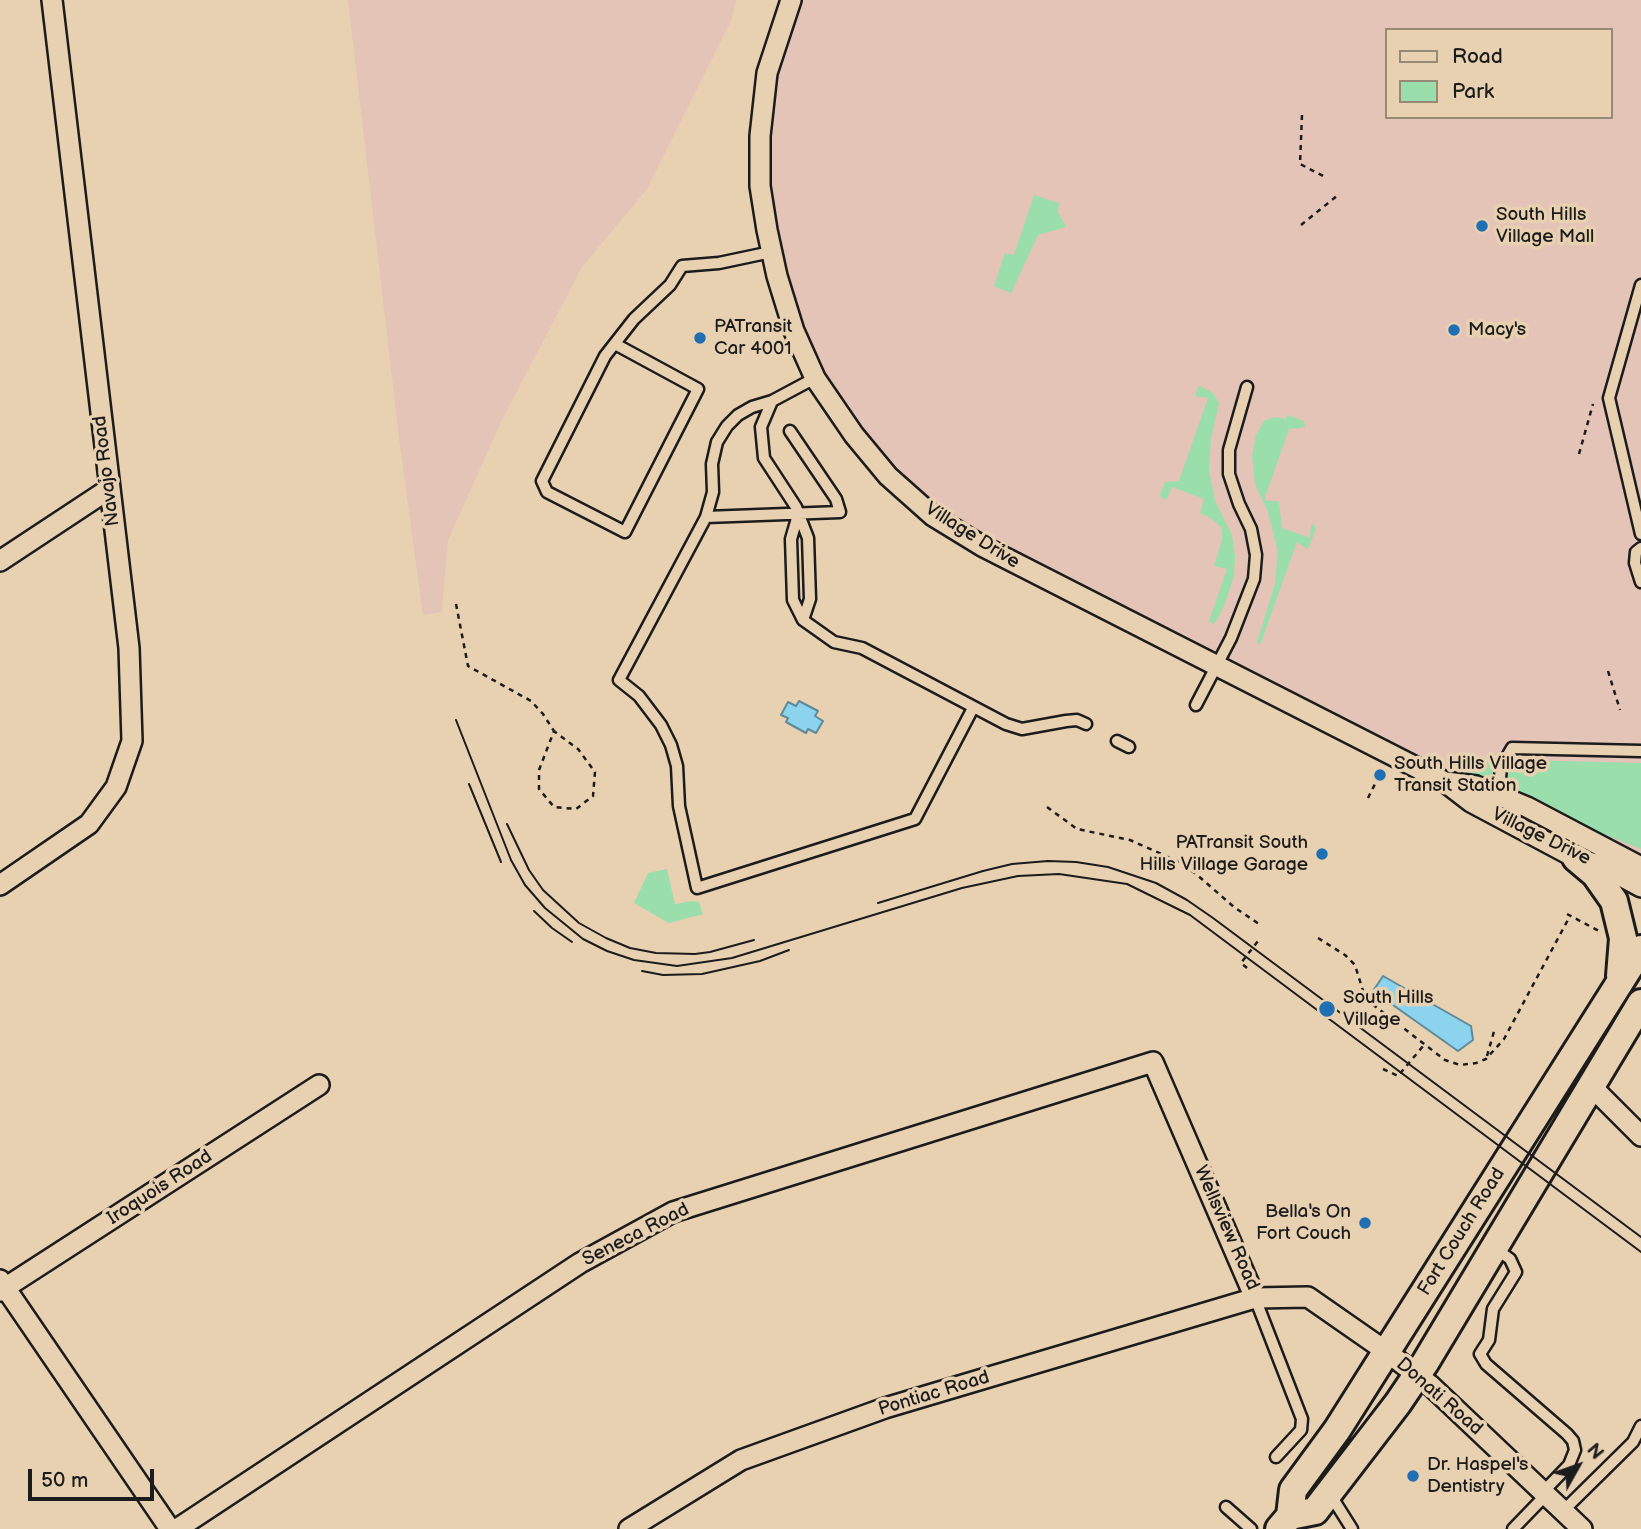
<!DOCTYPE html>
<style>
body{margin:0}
#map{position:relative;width:1641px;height:1529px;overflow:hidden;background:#e8d1b1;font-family:"Balsamiq Sans",sans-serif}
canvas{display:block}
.legend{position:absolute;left:1385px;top:28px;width:228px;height:91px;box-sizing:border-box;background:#e8d1b1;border:2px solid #968975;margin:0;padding:9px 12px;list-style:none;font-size:21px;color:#1c1c1c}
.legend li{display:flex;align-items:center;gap:14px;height:35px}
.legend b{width:35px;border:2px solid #968975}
.north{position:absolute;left:1543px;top:1431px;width:70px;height:70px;-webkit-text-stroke:5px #e8d1b1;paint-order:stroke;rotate:50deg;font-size:19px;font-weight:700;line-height:28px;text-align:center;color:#1c1c1c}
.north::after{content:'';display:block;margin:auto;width:24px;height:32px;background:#1c1c1c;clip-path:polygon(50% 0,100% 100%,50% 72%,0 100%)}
.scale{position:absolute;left:28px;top:1469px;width:126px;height:32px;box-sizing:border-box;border:4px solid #1c1c1c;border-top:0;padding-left:9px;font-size:21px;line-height:24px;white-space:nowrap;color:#1c1c1c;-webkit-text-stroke:5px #e8d1b1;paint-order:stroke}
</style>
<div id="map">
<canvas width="1641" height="1529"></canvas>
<ul class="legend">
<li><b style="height:9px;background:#e8d1b1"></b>Road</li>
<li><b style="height:19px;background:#99deab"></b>Park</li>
</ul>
<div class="north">N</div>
<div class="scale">50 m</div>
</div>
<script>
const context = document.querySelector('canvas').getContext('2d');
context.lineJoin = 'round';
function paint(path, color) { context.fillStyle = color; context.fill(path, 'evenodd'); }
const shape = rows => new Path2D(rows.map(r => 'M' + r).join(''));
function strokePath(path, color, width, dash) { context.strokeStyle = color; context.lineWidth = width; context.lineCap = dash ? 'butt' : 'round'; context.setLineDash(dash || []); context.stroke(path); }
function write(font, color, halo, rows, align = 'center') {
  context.font = font + ' "Balsamiq Sans",sans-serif'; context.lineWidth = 7; context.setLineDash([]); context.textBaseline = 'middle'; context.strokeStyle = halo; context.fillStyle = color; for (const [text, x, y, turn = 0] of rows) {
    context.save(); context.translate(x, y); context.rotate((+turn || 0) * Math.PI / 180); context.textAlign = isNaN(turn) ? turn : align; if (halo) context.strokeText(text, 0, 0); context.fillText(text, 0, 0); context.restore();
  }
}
paint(shape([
 [348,0,736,0,731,21,647,189,582,267,501,422,448,540,442,612,423,615,399,438],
 [791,0,1641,0,1641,867,1445,782,982,546,888,476,794,331,760,136],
 [1387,30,1611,30,1611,117,1387,117]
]), '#e3c4b6');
paint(shape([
 [1034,195,1059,203,1058,212,1066,227,1038,235,1011,293,994,286,1005,253,1014,255],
 [1200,386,1213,393,1219,403,1211,439,1209,470,1215,501,1232,535,1235,557,1234,576,1225,603,1218,618,1213,624,1209,621,1227,569,1214,566,1222,540,1222,528,1212,519,1200,513,1204,499,1172,487,1167,499,1161,498,1160,495,1165,482,1179,481,1208,398,1195,396,1198,387],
 [1287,415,1304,421,1305,427,1289,429,1264,500,1279,502,1282,528,1310,538,1311,525,1314,524,1316,528,1308,549,1297,542,1260,645,1257,642,1275,584,1278,552,1268,512,1255,484,1252,456,1256,435,1264,421,1275,417,1286,419],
 [1466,759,1499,760,1494,772,1493,783,1497,793,1460,774],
 [1519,760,1641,763,1641,849,1583,826,1509,790,1505,776,1507,769],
 [667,869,675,904,691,901,699,902,703,914,669,923,634,903,648,873]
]), '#99deab');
const water = shape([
 [799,701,818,711,815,716,823,721,816,733,808,729,806,733,786,722,788,718,781,715,788,702,796,706,799,701],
 [1383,976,1471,1026,1473,1040,1458,1051,1373,991,1383,976]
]);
paint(water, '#8cd3ed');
strokePath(water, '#5f8a99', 2);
const lane = shape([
 [1641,285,1609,398,1641,534],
 [615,344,698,389,625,532,547,492,542,481,605,356,634,319,670,285,682,266,719,263,771,252],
 [815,378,772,401,752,407,738,415,727,426,717,442,712,464,713,492,706,517,619,680,639,696,661,725,671,745,677,766,679,806,697,888,915,819,973,708],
 [772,401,761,427,764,458,796,507,808,538,810,599,803,620,793,600,791,539,798,515],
 [706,517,840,512,836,499,790,431],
 [1641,548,1636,552,1635,563,1641,582],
 [803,620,834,642,862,648,1006,724,1022,729,1066,721,1077,720,1086,724],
 [1196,705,1231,638,1254,579,1256,555,1251,529,1239,504,1229,474,1229,450,1247,387],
 [1117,741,1129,747],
 [1512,796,1506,790,1500,778,1501,767,1512,748,1641,751],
 [1496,1249,1510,1259,1516,1272,1493,1309,1489,1340,1480,1354,1486,1364,1567,1434,1573,1441,1575,1450,1569,1465,1543,1492,1540,1501,1513,1529],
 [1255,1298,1302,1419,1301,1430,1276,1457],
 [1330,1494,1352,1529],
 [1226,1507,1251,1529],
 [1563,1511,1633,1442,1641,1426]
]);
const street = shape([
 [791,0,767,73,760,136,760,186,767,230,777,276,794,331,815,378,854,435,888,476,933,516,982,546,1445,782,1471,802,1576,858,1602,866,1641,887],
 [0,561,109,489],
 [1446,782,1476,786,1527,807,1641,867],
 [0,885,89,824,116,787,132,741,129,648,52,0],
 [1591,1086,1641,1136],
 [0,1280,170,1529],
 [0,1291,319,1085],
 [177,1529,580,1263,673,1212,1153,1062,1255,1298],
 [629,1529,741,1460,885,1408,1255,1298,1308,1297,1387,1352,1430,1385,1582,1529]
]);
const secondary = shape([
 [1576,858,1595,874,1614,901,1623,938,1620,976],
 [1290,1516,1315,1511,1398,1403,1425,1363,1641,1003],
 [1279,1529,1290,1516,1293,1490,1337,1430,1641,949]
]);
strokePath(lane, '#1c1c1c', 15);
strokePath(street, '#1c1c1c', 24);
strokePath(secondary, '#1c1c1c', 32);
strokePath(shape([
 [1302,115,1300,164,1327,178],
 [1301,225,1338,195],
 [1579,454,1593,404],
 [456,604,468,666,531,701,543,714,554,731,539,770,539,789,554,807,576,809,593,796,595,772,578,749,554,731],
 [1608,671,1620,710],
 [1368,798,1378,778],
 [1047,807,1077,829,1130,840,1177,861,1196,874,1234,907,1259,924],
 [1567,914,1599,931],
 [1318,938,1345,955,1355,965,1364,994,1372,1004,1445,1060,1460,1065,1476,1063,1486,1059,1504,1039,1570,916],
 [1247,968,1241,963,1258,941],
 [1487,1056,1495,1028],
 [1383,1069,1398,1076,1424,1045]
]), '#1c1c1c', 2.5, [5, 5]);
strokePath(lane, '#e8d1b1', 10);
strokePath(street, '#e8d1b1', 19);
strokePath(secondary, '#e8d1b1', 26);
strokePath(shape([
 [456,720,511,860,525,885,545,908,583,939,607,951,634,960,677,966,732,958,962,888,1018,876,1059,874,1127,884,1190,915,1641,1252],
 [469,784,501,862],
 [507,824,529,870,543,890,579,923,606,938,630,948,656,953,695,954,710,952,754,940],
 [878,903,983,871,1012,864,1048,861,1076,862,1108,867,1156,883,1187,900,1213,918,1641,1237],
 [534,911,552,928,572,942],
 [642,971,663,975,702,974,760,961,789,950]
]), '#1c1c1c', 2);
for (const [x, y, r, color] of [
 [1482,226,7,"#1f6fb2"],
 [1454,330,7,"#1f6fb2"],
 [700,338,7,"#1f6fb2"],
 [1380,775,7,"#1f6fb2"],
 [1322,854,7,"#1f6fb2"],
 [1327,1009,9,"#1f6fb2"],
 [1365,1223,7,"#1f6fb2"],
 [1413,1476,7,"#1f6fb2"]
]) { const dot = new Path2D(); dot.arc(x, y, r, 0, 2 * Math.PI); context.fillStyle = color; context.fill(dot); strokePath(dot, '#e8d1b1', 2.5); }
write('19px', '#1c1c1c', '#e8d1b1', [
 ["South Hills",1496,215],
 ["Village Mall",1496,237],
 ["PATransit",714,327],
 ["Car 4001",714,349],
 ["Macy's",1468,330],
 ["South Hills Village",1394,764],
 ["Transit Station",1394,786],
 ["PATransit South",1308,843,"right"],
 ["Hills Village Garage",1308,865,"right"],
 ["South Hills",1343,998],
 ["Village",1343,1020],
 ["Bella's On",1351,1212,"right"],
 ["Fort Couch",1351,1234,"right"],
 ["Dr. Haspel's",1427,1465],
 ["Dentistry",1427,1487]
], 'left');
write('19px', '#1c1c1c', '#e8d1b1', [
 ["Navajo Road",107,471,-97],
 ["Village Drive",972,536,32],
 ["Village Drive",1541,837,26],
 ["Iroquois Road",160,1188,-33],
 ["Wellsview Road",1226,1228,66],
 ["Fort Couch Road",1462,1232,-58],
 ["Seneca Road",636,1235,-27],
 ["Pontiac Road",934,1394,-17],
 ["Donati Road",1439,1397,41]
]);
</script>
